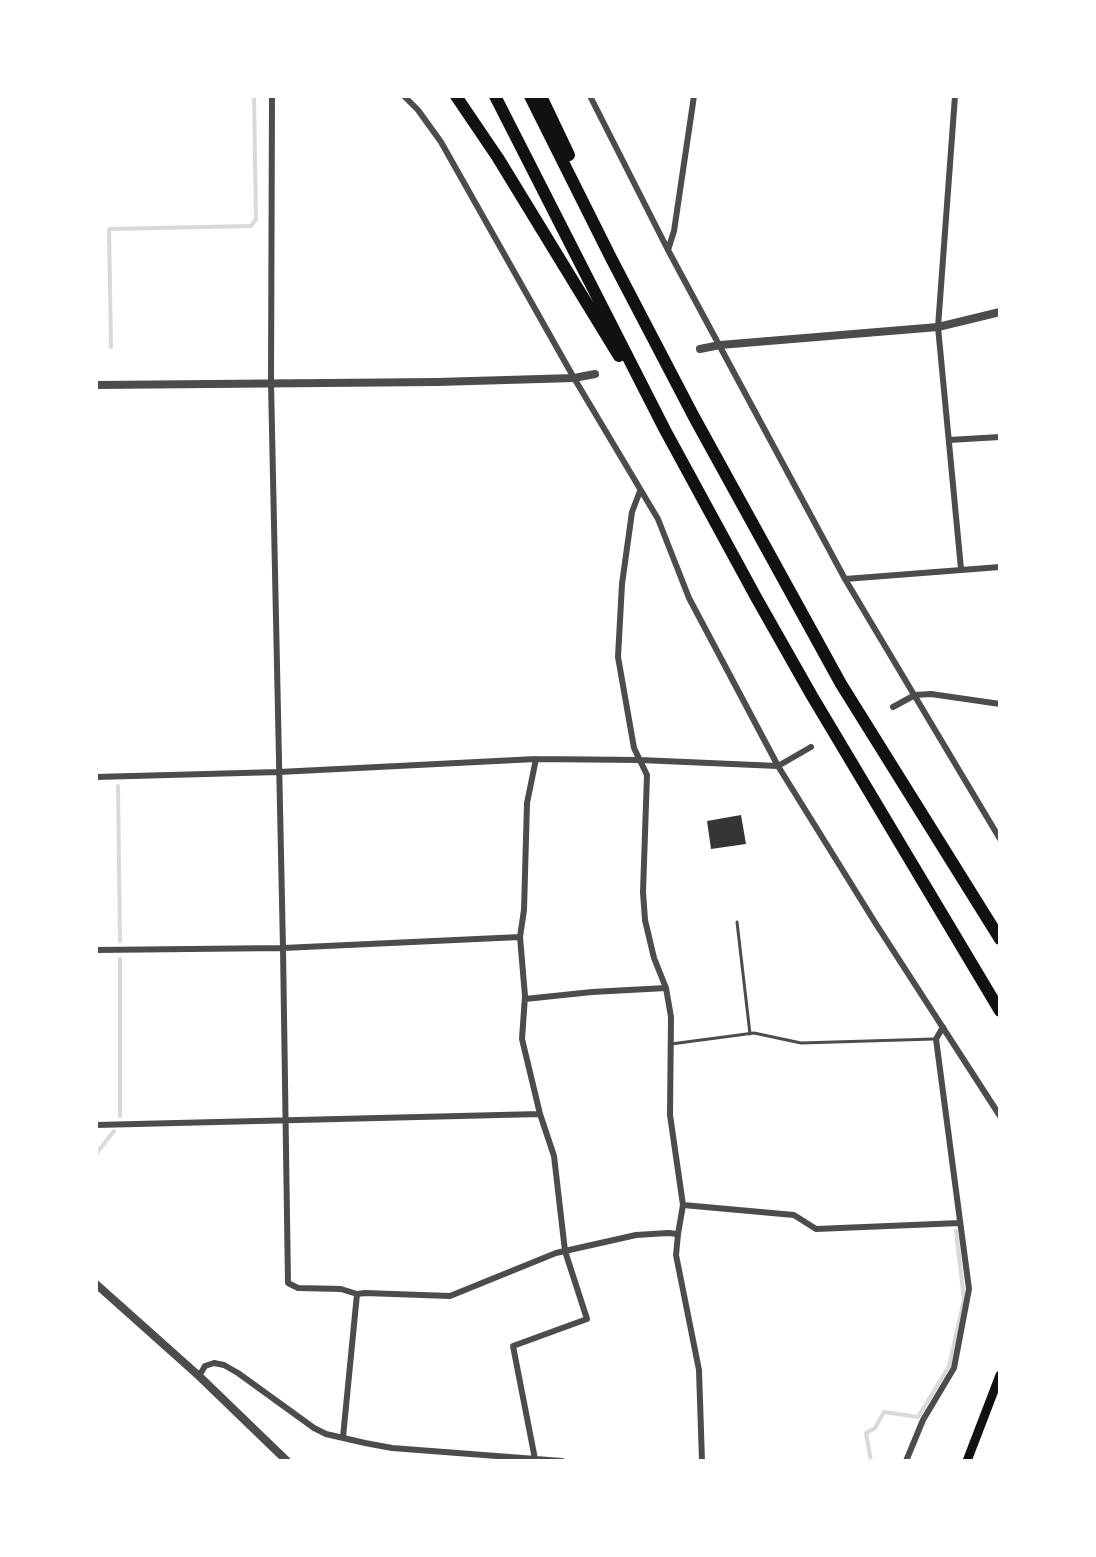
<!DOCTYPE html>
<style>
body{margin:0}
#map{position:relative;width:1096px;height:1557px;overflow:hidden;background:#fff;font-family:Karla,sans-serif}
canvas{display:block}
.frame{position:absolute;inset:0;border:98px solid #fff;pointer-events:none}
</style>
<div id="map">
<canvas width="1096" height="1557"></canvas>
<div class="frame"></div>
</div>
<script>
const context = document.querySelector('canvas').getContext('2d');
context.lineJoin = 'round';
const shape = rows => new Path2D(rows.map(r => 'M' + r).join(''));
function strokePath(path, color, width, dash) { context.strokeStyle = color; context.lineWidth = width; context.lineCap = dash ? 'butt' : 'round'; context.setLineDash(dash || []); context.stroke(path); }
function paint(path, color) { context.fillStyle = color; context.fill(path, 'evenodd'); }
strokePath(shape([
 [111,347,109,229,251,226,256,219,254,96],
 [118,786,120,941],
 [120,959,120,1116],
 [96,1154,114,1131],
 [871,1461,866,1433,875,1428,884,1412,918,1417,949,1366,964,1300,956,1231]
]), '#d9d9d9', 4);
paint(shape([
 [741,815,746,844,711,849,707,821]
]), '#353535');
strokePath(shape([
 [737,922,750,1034],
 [671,1044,754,1033,801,1043,934,1039]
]), '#4c4c4c', 3);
strokePath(shape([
 [272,96,271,383,283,948,288,1283,298,1288,341,1289,357,1294,343,1437],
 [404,96,418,110,441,142,574,378,658,519,689,598,778,766,876,924,1000,1116],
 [590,96,668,250,845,579,1000,839],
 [955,96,938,327,961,569],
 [668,250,674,231,694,96],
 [949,440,1000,437],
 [640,491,632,512,622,584,618,657,634,748,647,775,643,892,645,920,654,958,666,988,671,1017,670,1115,683,1205,678,1234,676,1255,699,1370,702,1461],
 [845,579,1000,567],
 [893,707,915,695,931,694,1000,704],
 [96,777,279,772,536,759,640,760,778,766,811,747],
 [96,950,283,948,520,937],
 [525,999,592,992,666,988],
 [96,1125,540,1114],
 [683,1205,794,1215,816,1229,960,1223],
 [357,1294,365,1293,450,1296,556,1253,636,1235,668,1233,678,1234],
 [199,1376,205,1366,214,1363,224,1365,238,1373,314,1428,326,1434,365,1443,392,1448,562,1461],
 [535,1459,513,1346,587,1319,565,1251,554,1156,540,1114,522,1039,525,996,520,937,524,910,527,803,536,759],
 [906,1461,923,1420,954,1368,969,1289,936,1039,943,1027]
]), '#4c4c4c', 6);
strokePath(shape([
 [700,349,720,345,938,327,1000,312],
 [96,385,438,382,574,378,595,374],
 [96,1284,199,1376,287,1461]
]), '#4c4c4c', 8);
strokePath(shape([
 [967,1461,1000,1375]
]), '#111', 9);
strokePath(shape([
 [456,96,498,158,619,356],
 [495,96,665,430,757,599,812,696,1000,1011],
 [530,96,611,258,694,417,841,684,1000,939],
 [541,96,569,155]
]), '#111', 12);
</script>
